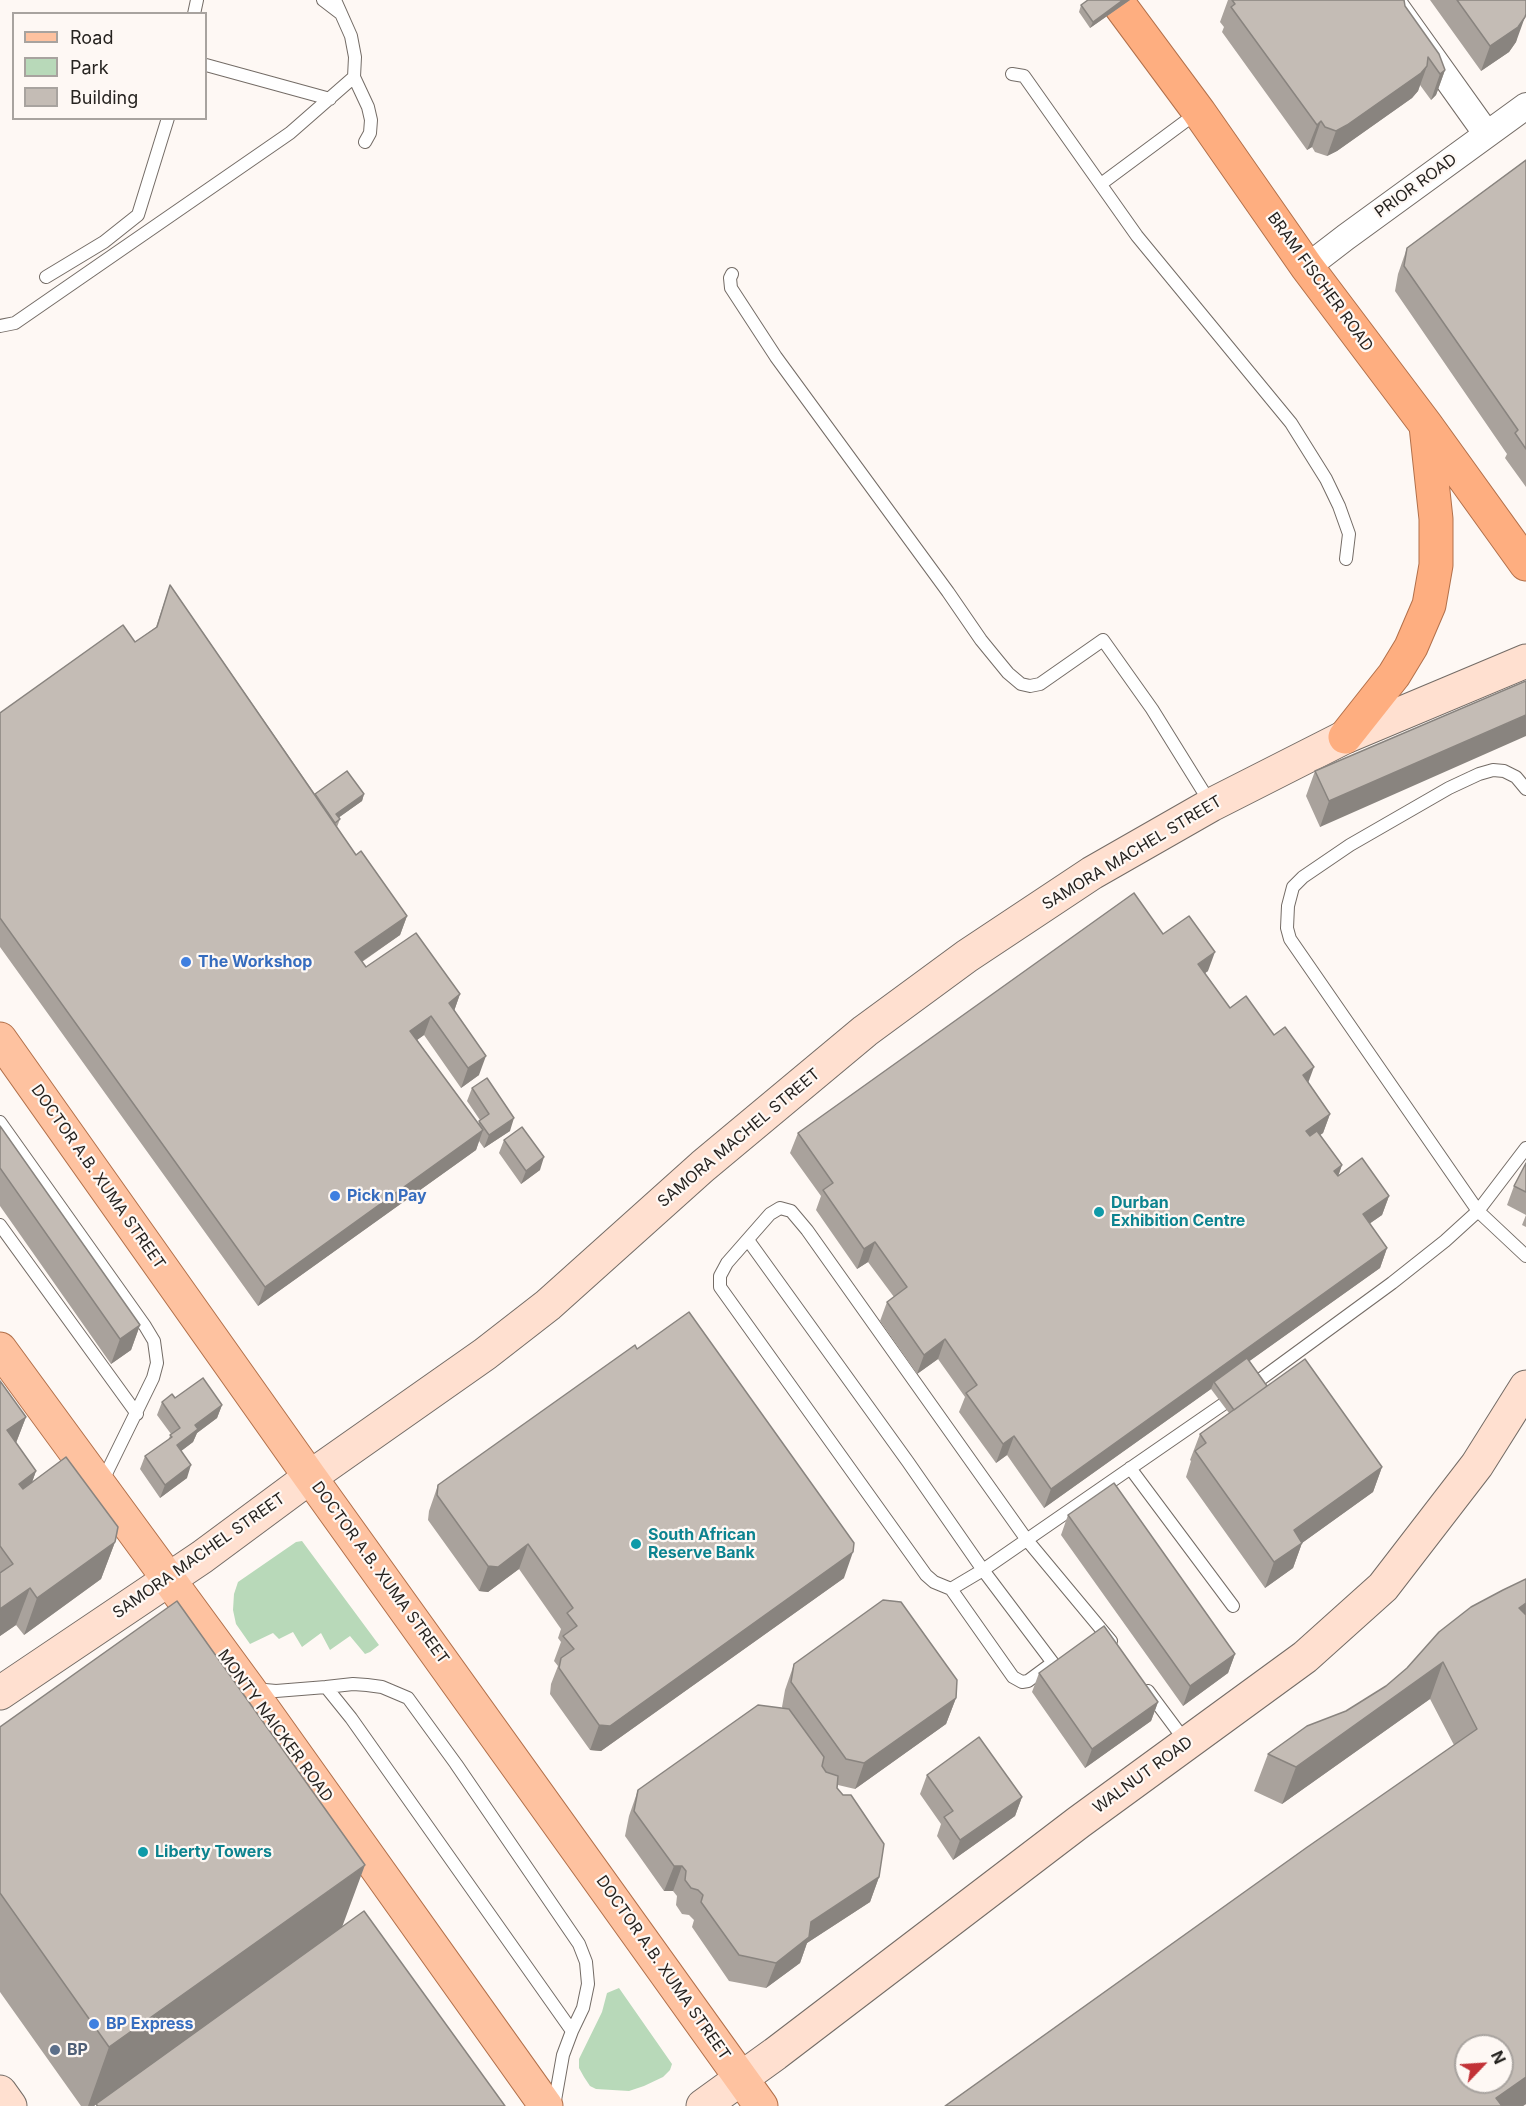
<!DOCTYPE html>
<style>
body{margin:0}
#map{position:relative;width:1526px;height:2106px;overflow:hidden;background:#fef8f4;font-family:Inter,sans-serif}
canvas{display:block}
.legend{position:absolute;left:12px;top:12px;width:195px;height:108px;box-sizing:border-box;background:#fef8f4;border:2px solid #a8a39f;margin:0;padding:8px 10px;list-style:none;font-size:18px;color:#262320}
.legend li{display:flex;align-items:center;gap:12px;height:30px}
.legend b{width:30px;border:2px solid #a8a39f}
.north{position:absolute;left:1454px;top:2034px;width:60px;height:60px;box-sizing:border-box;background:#fef8f4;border:2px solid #a8a39f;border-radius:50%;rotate:65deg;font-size:16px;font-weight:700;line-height:24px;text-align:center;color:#262320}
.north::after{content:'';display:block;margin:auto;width:21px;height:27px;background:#c23237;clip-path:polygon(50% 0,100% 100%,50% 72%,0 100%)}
</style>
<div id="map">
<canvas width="1526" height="2106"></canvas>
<ul class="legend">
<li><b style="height:8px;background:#fec2a0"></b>Road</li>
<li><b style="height:16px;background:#b8d9b9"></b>Park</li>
<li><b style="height:16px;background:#c4bcb5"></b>Building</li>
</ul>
<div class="north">N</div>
</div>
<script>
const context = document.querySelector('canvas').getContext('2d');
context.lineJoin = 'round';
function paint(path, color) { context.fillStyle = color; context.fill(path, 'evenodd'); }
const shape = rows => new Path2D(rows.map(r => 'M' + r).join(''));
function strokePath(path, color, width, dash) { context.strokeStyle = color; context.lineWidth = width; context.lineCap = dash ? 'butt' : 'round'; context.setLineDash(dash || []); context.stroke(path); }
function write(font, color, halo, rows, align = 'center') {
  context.font = font + ' Inter,sans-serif'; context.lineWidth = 4.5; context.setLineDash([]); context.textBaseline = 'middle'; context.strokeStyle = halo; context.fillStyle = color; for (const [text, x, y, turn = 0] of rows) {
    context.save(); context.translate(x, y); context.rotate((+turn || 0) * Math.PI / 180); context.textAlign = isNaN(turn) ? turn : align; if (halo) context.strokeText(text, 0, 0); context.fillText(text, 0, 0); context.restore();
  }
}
paint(shape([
 [302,1541,379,1645,370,1652,365,1654,350,1636,330,1650,321,1633,302,1647,293,1632,279,1639,273,1633,250,1644,236,1624,233,1610,234,1594,238,1582,296,1542],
 [619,1988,672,2064,670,2070,663,2077,644,2086,629,2091,596,2089,590,2086,584,2077,579,2068,579,2059,602,2012,607,1993]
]), '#b8d9b9');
const service = shape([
 [323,0,340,13],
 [335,0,351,36,355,57,354,77,368,107,371,120,370,133,365,142],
 [194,14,197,0],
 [206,65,330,99],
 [1012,74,1024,76,1137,236,1291,423,1326,479,1339,506,1349,534,1346,559],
 [1101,184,1198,112],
 [732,274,730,278,731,288,776,357,948,592,981,640,1008,673,1021,684,1030,686,1040,684,1103,640,1152,709,1211,804],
 [46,277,104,242,138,215,168,118],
 [0,326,15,323,290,133,354,77],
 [1526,789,1516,777,1504,771,1493,770,1479,774,1449,788,1350,845,1303,877,1293,887,1288,906,1287,928,1290,939,1478,1211,1526,1256],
 [0,1122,145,1326,154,1341,157,1363,153,1378,102,1482],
 [0,1225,137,1414],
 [748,1240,908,1462,983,1570,1053,1663],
 [1250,1387,1392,1283,1445,1241,1478,1211,1526,1148],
 [1130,1468,1233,1606],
 [951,1589,983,1570,1235,1396],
 [1051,1664,1028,1681,1022,1682,1013,1677,951,1589,934,1582,926,1575,720,1287,720,1276,727,1263,770,1214,780,1208,791,1211,807,1230,1027,1540,1111,1641],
 [326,1687,353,1684,367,1685,382,1687,408,1698,456,1764,579,1944,586,1962,588,1984,583,2008,572,2031],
 [254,1689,276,1691,326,1687,351,1718,572,2031,563,2055,554,2106],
 [1148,1691,1186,1742]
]);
const minor = shape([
 [1391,0,1486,133],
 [1307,267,1346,237,1526,106]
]);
const secondary = shape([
 [0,1693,202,1557,310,1477,485,1354,548,1305,703,1166,865,1031,967,956,1092,873,1211,805,1345,737,1526,661],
 [0,2092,10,2106],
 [703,2106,775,2054,1079,1822,1305,1657,1383,1587,1477,1465,1526,1387]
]);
const primary = shape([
 [0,1039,310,1477,761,2106],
 [0,1349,249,1689,546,2106]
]);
const trunk = shape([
 [1116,0,1199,112,1307,267,1426,425,1526,564],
 [1345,737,1394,675,1411,647,1429,605,1436,565,1436,519,1426,426]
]);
strokePath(service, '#746c66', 14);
strokePath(minor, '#746c66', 28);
strokePath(secondary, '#746c66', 35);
strokePath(primary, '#b2704a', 35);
strokePath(trunk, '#b2704a', 35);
strokePath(service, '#fff', 12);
strokePath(minor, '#fff', 26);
strokePath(secondary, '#ffe0d0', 33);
strokePath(primary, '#fec2a0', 33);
strokePath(trunk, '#feae80', 33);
paint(shape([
 [1130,0,1090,28,1079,12,1081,5],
 [1228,0,1404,0,1405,6,1445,70,1436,95,1431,100,1420,85,1418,91,1412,98,1337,151,1327,156,1315,152,1312,147,1307,150,1222,32,1224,27,1220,22],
 [1430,0,1526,0,1516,42,1509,52,1481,71],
 [1526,160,1526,487,1505,458,1507,454,1395,291,1398,274,1407,248],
 [170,585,315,794,364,794,362,801,339,817,340,819,337,827,356,855,407,916,400,935,362,962,366,967,460,994,454,1011,479,1075,461,1088,424,1035,417,1040,478,1124,480,1120,467,1101,472,1088,510,1131,484,1148,479,1141,476,1150,258,1306,0,947,0,713,135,642,156,627],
 [1526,681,1320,827,1306,796,1315,771],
 [1163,934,1208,971,1205,973,1230,1008,1308,1082,1330,1114,1323,1133,1320,1135,1342,1165,1338,1176,1389,1196,1382,1215,1369,1224,1387,1248,1380,1268,1249,1361,1267,1386,1382,1467,1373,1492,1302,1543,1293,1568,1265,1588,1186,1477,1191,1461,1190,1460,1200,1434,1229,1413,1211,1389,1044,1508,1007,1455,996,1463,959,1412,965,1397,938,1359,917,1374,880,1321,887,1302,894,1297,868,1262,857,1269,816,1210,821,1196,790,1153,798,1133],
 [0,1126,140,1325,131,1350,111,1364,0,1206],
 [504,1140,540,1170,521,1184,499,1153],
 [1526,1163,1526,1227,1522,1225,1526,1215,1507,1205,1514,1186],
 [0,1381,26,1417,16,1443,36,1471,32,1482,115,1542,101,1579,24,1635,16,1625,0,1636],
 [175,1398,222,1405,217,1418,197,1433,193,1442,181,1451,187,1478,160,1498,140,1469,145,1456,168,1440,171,1434,157,1415,162,1402],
 [438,1485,844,1578,601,1751,590,1750,550,1694,551,1684,558,1666,554,1661,561,1642,558,1638,561,1629,519,1569,488,1592,479,1591,428,1520,429,1511],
 [1068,1515,1235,1654,1228,1673,1183,1706,1061,1535],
 [1526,1579,1526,2104,1523,2106,945,2106,1454,1745,1430,1699,1282,1804,1254,1791,1268,1754,1346,1711,1386,1686],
 [794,1664,956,1698,946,1724,855,1789,838,1785,837,1788,879,1877,870,1902,807,1943,800,1963,766,1988,729,1981,692,1927,694,1920,689,1915,682,1914,676,1905,677,1896,673,1891,664,1891,625,1836,629,1816,638,1790,783,1709,782,1707,785,1690],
 [1039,1673,1158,1702,1151,1721,1085,1768,1032,1692],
 [0,1727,342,1927,505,2106,96,2106,96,2104,94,2106,81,2106,0,1992],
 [927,1775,1022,1797,1015,1816,953,1860,937,1836,941,1824,920,1794]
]), '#a9a29c');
paint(shape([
 [1123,0,1130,0,1090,28,1093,22],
 [1525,17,1516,42,1509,52,1481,71,1490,46],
 [1427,66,1418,91,1412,98,1337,151,1327,156,1336,131],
 [1445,70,1436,95,1431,100,1440,74],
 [1321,121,1312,147,1307,150,1317,125],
 [1526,715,1526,736,1320,827,1329,801],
 [364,794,362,801,334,821,336,814],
 [407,916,400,935,348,971,355,952],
 [1215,952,1208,971,1191,983,1198,964],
 [460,994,453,1014,449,1003],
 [431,1016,424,1035,403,1050,410,1031],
 [486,1056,479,1075,461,1088,468,1068],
 [1314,1067,1307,1086,1303,1075],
 [1330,1114,1323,1133,1299,1150,1306,1131],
 [514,1118,510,1131,484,1148,489,1135],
 [483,1130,476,1150,258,1306,265,1287],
 [544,1157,540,1170,521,1184,526,1171],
 [1342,1165,1335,1185,1334,1171],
 [1389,1196,1382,1215,1356,1233,1363,1214],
 [875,1242,868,1262,857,1269,864,1249],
 [1387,1248,1380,1268,1216,1385,1214,1382,1211,1389,1044,1508,1051,1489],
 [140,1325,131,1350,111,1364,120,1339],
 [945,1339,938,1359,917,1374,924,1355],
 [222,1405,217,1418,197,1433,193,1442,172,1458,177,1445,195,1425],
 [26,1417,12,1453,7,1430],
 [1014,1436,1007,1455,996,1463,1003,1444],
 [191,1465,187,1478,160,1498,165,1485],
 [1382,1467,1373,1492,1302,1543,1293,1568,1265,1588,1274,1562,1294,1530],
 [36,1471,23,1508,19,1484],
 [115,1542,101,1579,24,1635,37,1598],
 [528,1544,519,1569,488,1592,479,1591,488,1566],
 [853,1552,844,1578,601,1751,590,1750,599,1725],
 [30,1588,16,1625,0,1636,0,1609],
 [1526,1603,1526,1630,1519,1608],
 [1235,1654,1228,1673,1183,1706,1190,1686],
 [1443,1662,1430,1699,1282,1804,1296,1767],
 [956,1698,946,1724,855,1789,864,1763],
 [1158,1702,1151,1721,1085,1768,1092,1749],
 [1022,1797,1015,1816,953,1860,960,1840],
 [365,1865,341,1930,94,2106,88,2106,109,2047],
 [674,1866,682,1866,673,1891,664,1891],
 [879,1877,870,1902,807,1943,800,1963,766,1988,776,1963,811,1922],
 [1526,2077,1526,2104,1523,2106,1493,2106,1496,2098]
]), '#89847f');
const building = shape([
 [1088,0,1123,0,1093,22,1081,5,1088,0],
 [1232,0,1404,0,1405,6,1439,54,1445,70,1440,74,1428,57,1427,66,1421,73,1347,125,1336,131,1325,127,1321,121,1317,125,1231,7,1235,4,1232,0],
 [1457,0,1526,0,1526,14,1525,17,1518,27,1490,46,1457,0],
 [1526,160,1526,449,1515,433,1518,430,1404,266,1407,248,1526,160],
 [170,585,356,855,361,851,407,916,355,952,366,967,416,933,460,994,449,1003,486,1056,468,1068,431,1016,410,1031,483,1130,265,1287,0,918,0,713,123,625,135,642,157,627,170,585],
 [1526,681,1526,715,1329,801,1315,771,1526,681],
 [347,771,364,794,336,814,340,819,335,823,315,794,347,771],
 [1134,893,1163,934,1189,916,1215,952,1198,964,1230,1008,1246,996,1274,1035,1285,1027,1314,1067,1303,1075,1330,1114,1306,1131,1310,1136,1317,1131,1342,1165,1334,1171,1338,1176,1362,1158,1389,1196,1363,1214,1387,1248,1051,1489,1014,1436,1003,1444,966,1393,977,1385,945,1339,924,1355,887,1302,907,1287,875,1242,864,1249,823,1190,833,1183,798,1133,1134,893],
 [487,1078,514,1118,489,1135,479,1121,489,1114,472,1088,487,1078],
 [0,1126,140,1325,120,1339,0,1168,0,1126],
 [522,1127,544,1157,526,1171,504,1140,522,1127],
 [1526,1163,1526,1192,1514,1186,1526,1163],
 [689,1312,854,1543,853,1552,610,1726,599,1725,559,1668,561,1658,574,1649,563,1636,577,1626,567,1613,573,1608,528,1544,498,1567,488,1566,437,1495,438,1485,635,1345,637,1349,689,1312],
 [1247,1358,1267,1386,1234,1410,1214,1382,1247,1358],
 [1305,1359,1382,1467,1294,1530,1302,1543,1274,1562,1195,1451,1206,1443,1200,1434,1305,1359],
 [203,1378,222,1405,195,1425,198,1429,177,1445,191,1465,165,1485,145,1456,172,1437,170,1435,180,1428,162,1402,172,1394,175,1398,203,1378],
 [0,1381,26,1417,7,1430,36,1471,19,1484,23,1489,66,1457,118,1527,115,1542,37,1598,30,1588,0,1609,0,1573,13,1564,0,1546,0,1381],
 [1114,1483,1235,1654,1190,1686,1068,1515,1114,1483],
 [1526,1579,1526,1603,1519,1608,1526,1615,1526,2077,1496,2098,1502,2106,945,2106,1306,1848,1477,1729,1443,1662,1296,1767,1268,1754,1307,1726,1346,1711,1386,1686,1407,1668,1439,1632,1471,1607,1503,1590,1526,1579],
 [1466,2046,1502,2046,1502,2082,1466,2082,1466,2046],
 [883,1600,901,1602,957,1680,956,1698,864,1763,846,1759,791,1682,794,1664,883,1600],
 [177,1601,365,1865,109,2047,0,1893,0,1727,177,1601],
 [1104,1626,1158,1702,1092,1749,1039,1673,1104,1626],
 [758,1705,789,1709,824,1757,822,1766,826,1772,838,1776,837,1788,843,1795,851,1795,884,1844,879,1877,811,1922,809,1937,776,1963,739,1955,701,1902,703,1895,698,1890,691,1888,685,1880,686,1871,682,1866,674,1866,634,1811,638,1790,758,1705],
 [979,1737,1022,1797,960,1840,944,1817,953,1811,927,1775,979,1737],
 [364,1911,505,2106,98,2106,96,2104,364,1911]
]);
paint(building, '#c4bcb5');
strokePath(building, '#89847f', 1.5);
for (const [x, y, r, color] of [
 [186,962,6,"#3f7fe0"],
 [335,1196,6,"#3f7fe0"],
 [1099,1212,6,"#0f9aa8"],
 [636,1544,6,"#0f9aa8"],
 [143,1852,6,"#0f9aa8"],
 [94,2024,6,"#3f7fe0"],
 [55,2050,6,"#5c6f8a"]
]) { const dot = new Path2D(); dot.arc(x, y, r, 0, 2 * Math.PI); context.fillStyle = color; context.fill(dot); strokePath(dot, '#fef8f4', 2); }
write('16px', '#262320', '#fef8f4', [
 ["PRIOR ROAD",1416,186,-36],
 ["BRAM FISCHER ROAD",1320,282,54],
 ["SAMORA MACHEL STREET",1132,853,-31],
 ["SAMORA MACHEL STREET",739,1138,-40],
 ["DOCTOR A.B. XUMA STREET",98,1177,55],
 ["SAMORA MACHEL STREET",199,1556,-35],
 ["DOCTOR A.B. XUMA STREET",380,1573,54],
 ["MONTY NAICKER ROAD",275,1726,54],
 ["WALNUT ROAD",1143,1775,-36],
 ["DOCTOR A.B. XUMA STREET",663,1968,55]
]);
write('bold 16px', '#366cbe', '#fef8f4', [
 ["The Workshop",198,962],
 ["Pick n Pay",347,1196],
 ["BP Express",106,2024]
], 'left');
write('bold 16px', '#0d838f', '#fef8f4', [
 ["Durban",1111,1203],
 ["Exhibition Centre",1111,1221],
 ["South African",648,1535],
 ["Reserve Bank",648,1553],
 ["Liberty Towers",155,1852]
], 'left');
write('bold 16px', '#4e5e75', '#fef8f4', [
 ["BP",67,2050]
], 'left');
</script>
